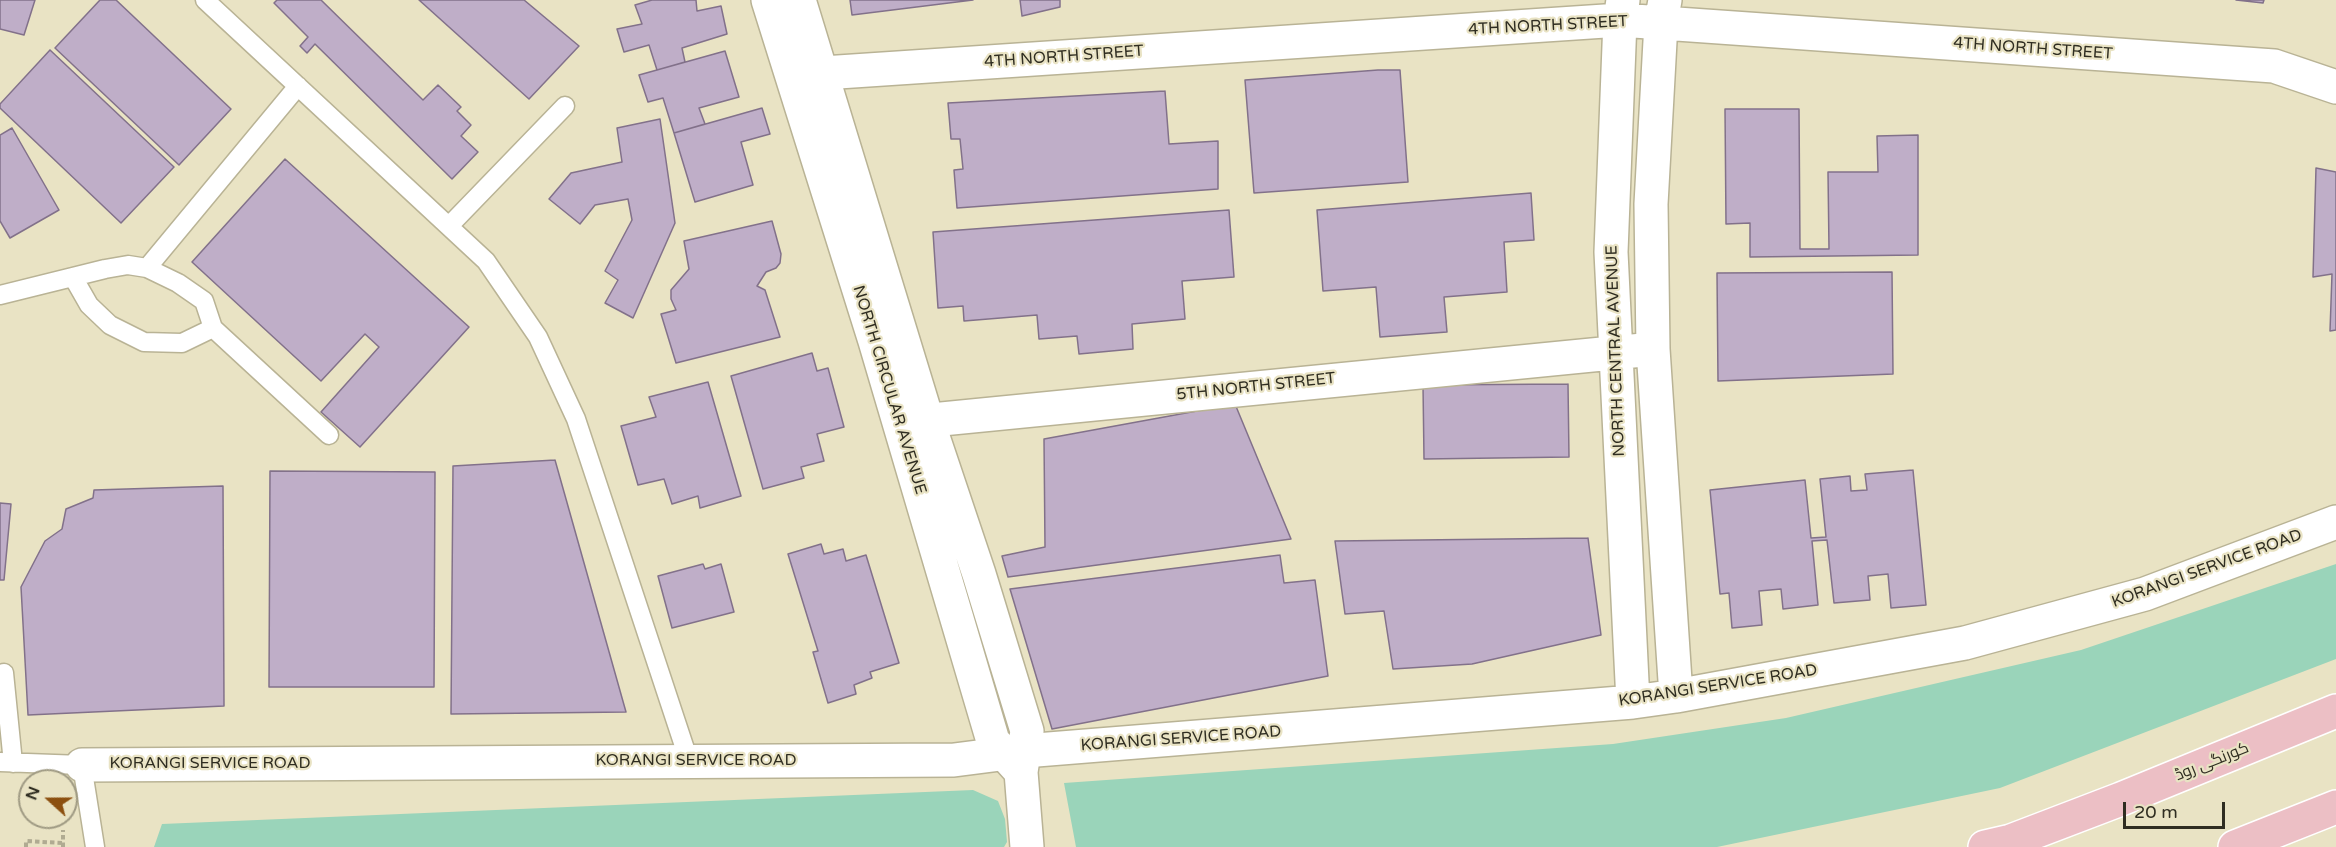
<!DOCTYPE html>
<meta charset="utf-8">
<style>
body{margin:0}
#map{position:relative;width:2336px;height:847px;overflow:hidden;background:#e9e3c4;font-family:"Varela Round",sans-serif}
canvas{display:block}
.north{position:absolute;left:18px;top:769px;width:60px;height:60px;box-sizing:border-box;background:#e9e3c4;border:2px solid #9f9a83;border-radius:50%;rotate:291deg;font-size:16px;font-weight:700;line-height:24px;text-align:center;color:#2f2d21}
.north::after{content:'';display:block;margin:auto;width:21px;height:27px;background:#8c5010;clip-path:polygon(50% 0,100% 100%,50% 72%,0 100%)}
.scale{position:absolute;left:2123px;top:802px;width:102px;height:27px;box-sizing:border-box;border:3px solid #2f2d21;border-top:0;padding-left:8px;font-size:18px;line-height:21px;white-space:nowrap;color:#2f2d21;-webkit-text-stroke:4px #e9e3c4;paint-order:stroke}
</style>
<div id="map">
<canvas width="2336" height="847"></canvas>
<div class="north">N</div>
<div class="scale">20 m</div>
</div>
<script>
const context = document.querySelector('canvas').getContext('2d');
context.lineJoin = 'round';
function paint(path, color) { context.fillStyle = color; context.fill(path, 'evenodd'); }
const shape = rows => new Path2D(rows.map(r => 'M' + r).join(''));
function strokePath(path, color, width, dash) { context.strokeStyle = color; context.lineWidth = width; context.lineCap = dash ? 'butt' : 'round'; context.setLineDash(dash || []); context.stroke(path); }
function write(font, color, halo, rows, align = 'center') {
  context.font = font + ' "Varela Round",Cairo,sans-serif'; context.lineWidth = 4.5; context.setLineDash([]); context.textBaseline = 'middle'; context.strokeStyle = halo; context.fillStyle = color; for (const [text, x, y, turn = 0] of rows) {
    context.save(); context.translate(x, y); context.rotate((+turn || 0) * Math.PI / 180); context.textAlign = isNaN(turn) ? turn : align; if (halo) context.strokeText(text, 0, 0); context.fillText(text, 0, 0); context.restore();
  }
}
paint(shape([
 [2336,564,2336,659,2000,788,1717,847,1076,847,1064,783,1613,744,1786,718,2081,650],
 [973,790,998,801,1005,819,1007,842,1004,847,154,847,162,824]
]), '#9ad4ba');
const building = shape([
 [0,0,35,0,24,35,0,29,0,0],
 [100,0,116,0,231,109,179,165,55,48,100,0],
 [277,0,321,0,423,100,438,85,461,107,457,111,471,125,461,136,478,152,452,179,315,44,307,53,300,46,308,37,274,3,277,0],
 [419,0,524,0,579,46,529,99,419,0],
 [652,0,696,0,697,11,721,6,727,34,682,48,685,62,657,70,649,45,624,52,617,29,642,24,635,5,652,0],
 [850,0,973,0,852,15,850,0],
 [1020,0,1060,0,1060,7,1022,16,1020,0],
 [2236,0,2264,0,2263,3,2236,0],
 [50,50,174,167,121,223,0,108,0,104,50,50],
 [725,51,739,97,699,108,705,124,674,133,663,98,648,102,639,75,725,51],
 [1378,70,1400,70,1408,182,1254,193,1245,80,1378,70],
 [1165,91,1169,144,1218,141,1218,189,957,208,954,170,963,169,960,139,951,139,948,103,1165,91],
 [762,108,770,134,741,142,753,185,695,202,674,133,762,108],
 [1725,109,1799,109,1800,249,1829,249,1828,172,1878,172,1877,136,1918,135,1918,255,1750,257,1750,223,1726,224,1725,109],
 [660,119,675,223,633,318,605,303,618,280,605,271,632,220,628,199,595,205,580,224,549,199,571,173,622,162,617,128,660,119],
 [12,128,59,210,10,238,0,221,0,135,12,128],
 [285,159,469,327,360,447,321,412,379,347,365,334,321,381,192,262,285,159],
 [2316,168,2336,172,2336,330,2330,331,2332,274,2313,277,2316,168],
 [1531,193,1534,240,1504,242,1507,292,1444,297,1447,332,1380,337,1376,287,1323,291,1317,210,1531,193],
 [1229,210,1234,277,1182,281,1185,319,1132,324,1133,349,1079,354,1077,336,1039,339,1037,315,964,321,963,306,938,308,933,232,1229,210],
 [772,221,781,254,780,263,776,268,766,272,757,286,765,290,780,337,676,363,661,314,676,310,671,299,671,290,689,269,684,241,772,221],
 [1892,272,1893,374,1718,381,1717,273,1892,272],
 [812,353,817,371,828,368,844,427,817,434,824,461,801,467,804,478,763,489,731,376,812,353],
 [708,382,741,496,700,508,698,496,672,504,664,479,638,485,621,426,656,417,649,397,708,382],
 [1568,384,1569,457,1424,459,1423,385,1568,384],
 [1235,404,1291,539,1008,577,1002,556,1045,547,1044,439,1235,404],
 [555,460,626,712,451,714,453,466,555,460],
 [1913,470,1926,605,1891,608,1888,574,1868,576,1870,600,1834,603,1827,540,1812,541,1818,605,1783,609,1781,589,1759,591,1762,625,1732,628,1729,593,1720,594,1710,490,1805,480,1811,538,1826,537,1820,479,1850,476,1851,491,1867,490,1865,474,1913,470],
 [270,471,435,472,434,687,269,687,270,471],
 [223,486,224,706,28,715,21,587,45,541,62,529,66,509,93,498,94,490,223,486],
 [0,503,11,504,4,580,0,580,0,503],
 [1588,538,1601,635,1472,664,1393,669,1384,611,1345,614,1335,541,1588,538],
 [821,544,824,554,843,549,846,561,866,555,899,663,870,672,872,678,854,685,856,694,828,703,813,652,818,651,788,554,821,544],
 [1280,555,1284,583,1315,580,1328,676,1052,729,1010,589,1280,555],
 [703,564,705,569,721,564,734,612,672,628,658,576,703,564]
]);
paint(building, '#bfaec8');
strokePath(building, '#82718a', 1.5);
const service = shape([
 [205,0,486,261,538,337,576,419,689,761],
 [449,226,565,106],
 [147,268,298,86],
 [73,277,89,305,110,325,144,342,182,343,213,328],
 [0,295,105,269,128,265,147,268,178,283,204,301,213,328,329,435],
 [0,674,4,673,13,763],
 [0,762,82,765,95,847]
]);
const minor = shape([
 [1623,0,1620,20,1611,252,1633,702],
 [1665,0,1661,23,1651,204,1653,349,1676,696],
 [794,80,823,73,1620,20,2274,66,2336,87],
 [901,423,1653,349],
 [82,765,954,760,1024,751,1633,702,1676,696,1965,643,2145,594,2336,522]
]);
const tertiary = shape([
 [768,0,875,341,993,741,1021,772],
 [799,0,927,419,979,574,1027,731,1021,772,1027,847]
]);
const primary = shape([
 [1985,847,2011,841,2121,799,2336,711],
 [2235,847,2336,807]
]);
strokePath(service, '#b9b395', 21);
strokePath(minor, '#b9b395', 36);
strokePath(tertiary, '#b9b395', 36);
strokePath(primary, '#fff', 36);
strokePath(shape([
 [26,847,26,841,63,843],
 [63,847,63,830]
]), '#b0ab92', 4, [4.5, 3]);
strokePath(service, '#fff', 18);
strokePath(minor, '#fff', 33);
strokePath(tertiary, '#fff', 33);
strokePath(primary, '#ecbfc5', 33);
write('16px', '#2f2d21', '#e9e3c4', [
 ["4TH NORTH STREET",1548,26,-3],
 ["4TH NORTH STREET",2033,49,4],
 ["4TH NORTH STREET",1064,57,-4],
 ["NORTH CENTRAL AVENUE",1616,351,-92],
 ["5TH NORTH STREET",1256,387,-6],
 ["NORTH CIRCULAR AVENUE",889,390,73],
 ["KORANGI SERVICE ROAD",2207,569,-20],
 ["KORANGI SERVICE ROAD",1718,686,-9],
 ["KORANGI SERVICE ROAD",1181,739,-4],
 ["KORANGI SERVICE ROAD",696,761],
 ["کورنگی روڈ",2212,762,-22],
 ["KORANGI SERVICE ROAD",210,764]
]);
</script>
